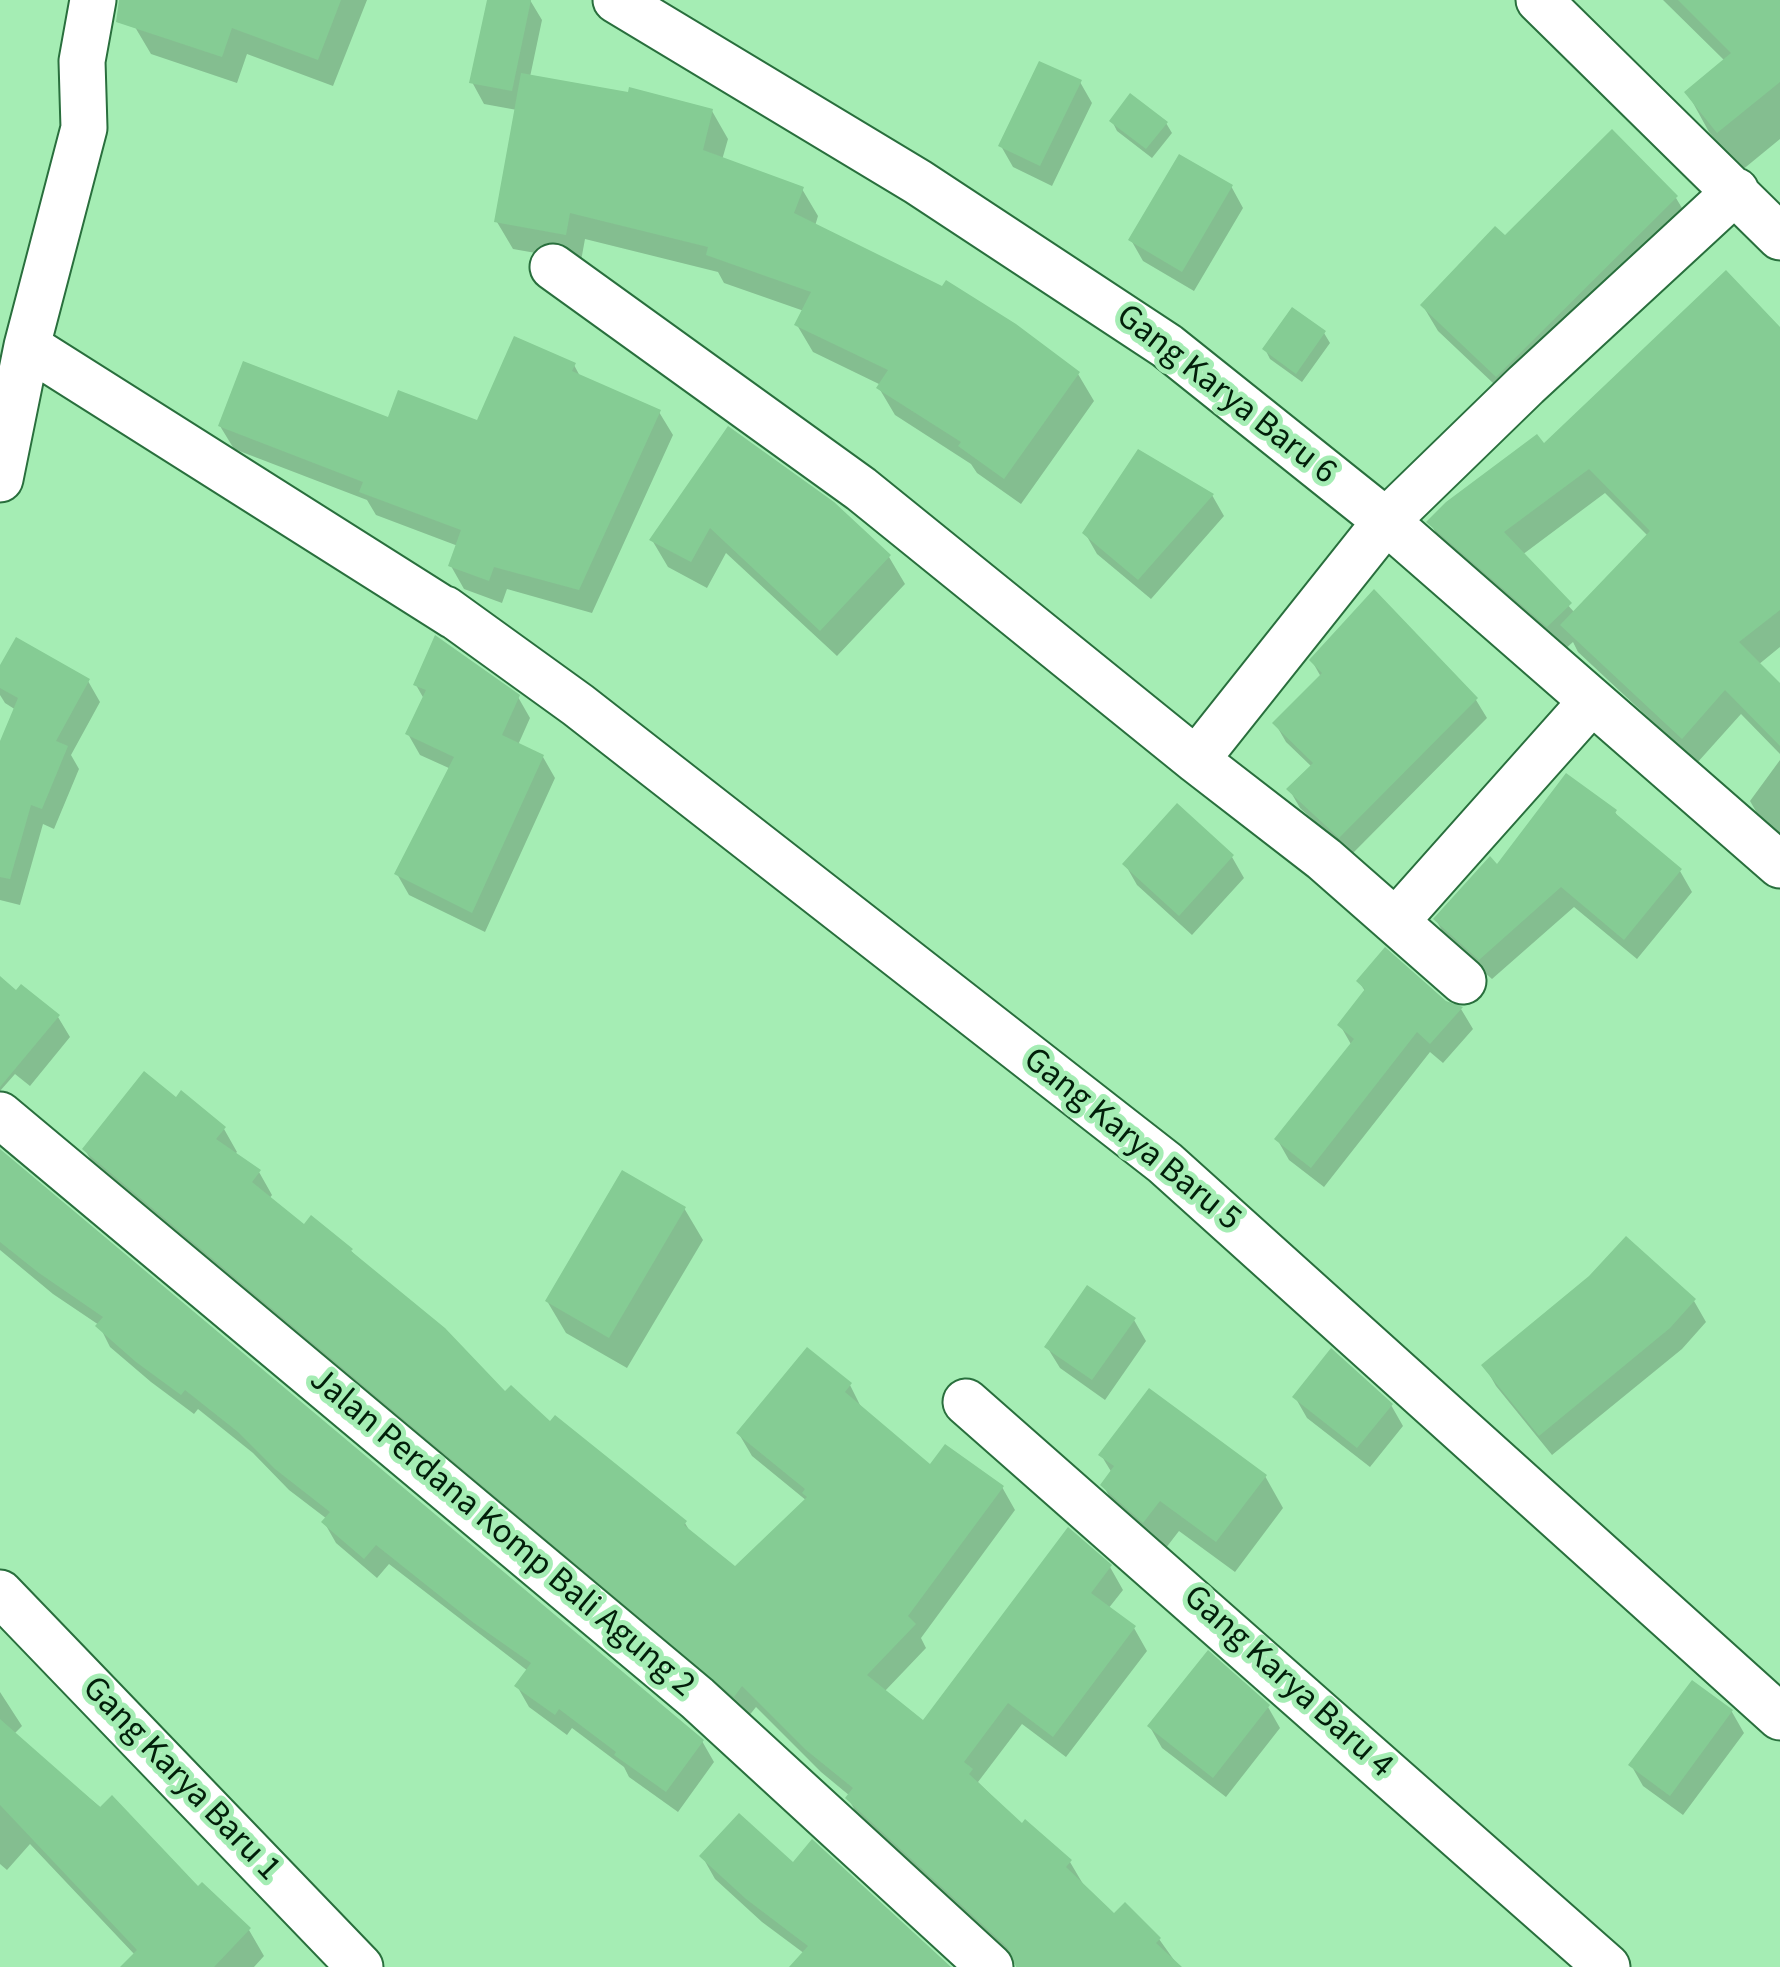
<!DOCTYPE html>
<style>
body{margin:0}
canvas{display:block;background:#a5edb4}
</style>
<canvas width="1780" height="1967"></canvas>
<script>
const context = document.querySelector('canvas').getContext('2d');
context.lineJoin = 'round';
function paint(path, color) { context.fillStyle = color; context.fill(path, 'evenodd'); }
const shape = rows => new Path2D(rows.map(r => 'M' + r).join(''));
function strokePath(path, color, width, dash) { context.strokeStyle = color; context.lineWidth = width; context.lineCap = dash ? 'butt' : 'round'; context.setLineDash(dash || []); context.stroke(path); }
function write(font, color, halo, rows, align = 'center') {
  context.font = font + ' "Source Sans 3",sans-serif'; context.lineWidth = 10; context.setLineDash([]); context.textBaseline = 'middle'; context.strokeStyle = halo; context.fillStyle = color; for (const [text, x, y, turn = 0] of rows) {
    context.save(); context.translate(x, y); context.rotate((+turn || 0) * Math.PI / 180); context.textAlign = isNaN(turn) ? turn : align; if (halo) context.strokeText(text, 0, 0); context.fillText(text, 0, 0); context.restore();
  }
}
paint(shape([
 [144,0,367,0,333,86,247,54,237,83,151,54,135,27],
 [489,0,530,0,542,20,530,77,712,111,728,139,722,160,802,189,818,216,815,226,1078,374,1094,401,1021,504,977,473,971,464,895,415,879,388,881,385,813,352,797,325,804,311,724,283,718,272,585,239,581,261,513,249,497,222,517,110,484,104,472,82],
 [1663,0,1780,0,1780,139,1741,171,1709,132,1687,92,1725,61],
 [1080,82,1092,103,1052,186,1013,167,1001,146],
 [1112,121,1166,123,1172,133,1152,158,1117,131],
 [1231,186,1243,208,1194,291,1143,261,1131,240],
 [1676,198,1691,223,1512,401,1438,331,1423,306,1505,238],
 [1780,331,1780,647,1758,665,1780,687,1780,754,1741,714,1697,763,1578,652,1573,642,1563,651,1444,548,1430,522,1543,447],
 [1605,493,1648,536,1575,613,1522,555],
 [1324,333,1330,343,1302,382,1270,359,1265,349],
 [574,365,581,378,659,412,673,435,592,613,507,589,502,603,464,589,451,566,458,546,376,515,367,500,234,449,220,426,390,420,479,423],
 [729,429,832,504,889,557,905,584,837,656,726,553,707,588,668,567,652,540],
 [1212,495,1224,516,1151,599,1097,554,1085,533],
 [1312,661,1476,700,1487,718,1351,855,1300,808,1289,789,1312,767,1286,742,1275,723,1321,677],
 [0,670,88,681,100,702,71,755,79,769,54,829,43,824,20,905,0,900,0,748,16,710,5,703,0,695],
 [416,685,518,697,530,718,518,745,543,757,555,778,485,932,409,895,397,874,451,769,420,755,408,734,424,699],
 [1780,760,1780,841,1765,827,1750,801],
 [1615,812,1620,820,1680,871,1692,892,1637,959,1574,907,1492,979,1448,941,1436,920,1497,868],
 [1232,857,1244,878,1192,935,1137,885,1125,864],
 [0,979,16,994,58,1017,70,1037,30,1086,15,1074,0,1091],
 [1359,982,1461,1009,1473,1029,1443,1063,1430,1052,1324,1187,1289,1160,1277,1139,1352,1046,1340,1025,1365,991],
 [176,1100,224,1129,237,1152,234,1155,259,1172,272,1195,269,1199,304,1228,351,1251,505,1394,550,1425,555,1418,685,1523,692,1535,735,1570,807,1501,752,1456,739,1434,850,1385,862,1409,931,1468,1002,1487,1015,1510,921,1638,926,1648,884,1692,923,1724,1110,1567,1123,1590,1108,1609,1134,1628,1147,1651,1066,1757,1022,1724,978,1782,1022,1826,1070,1862,1083,1884,1114,1917,1159,1939,1179,1967,1018,1967,861,1821,848,1798,850,1796,821,1772,756,1707,748,1717,98,1172,85,1150],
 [0,1154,702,1741,714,1762,678,1812,629,1777,624,1767,572,1728,567,1735,529,1707,517,1686,528,1671,389,1564,377,1578,336,1543,324,1522,327,1519,289,1490,253,1453,198,1409,194,1414,151,1382,110,1347,99,1325,53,1294,0,1250],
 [684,1208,703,1240,627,1368,566,1333,547,1301],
 [1694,1301,1706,1322,1682,1349,1552,1455,1496,1386,1484,1365],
 [1134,1320,1146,1341,1105,1400,1060,1368,1047,1347],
 [1295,1397,1391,1405,1403,1426,1370,1467,1307,1418],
 [1101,1455,1265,1476,1283,1508,1235,1572,1179,1531,1162,1553,1121,1517,1103,1485,1112,1473],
 [1693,1684,1732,1712,1744,1733,1683,1815,1643,1786,1631,1765],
 [0,1692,22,1726,13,1735,249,1930,264,1956,254,1967,124,1967,135,1955,30,1844,7,1870,0,1864],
 [1268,1707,1280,1728,1226,1797,1162,1748,1150,1727],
 [702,1856,793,1866,948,1967,811,1967,805,1954,762,1922,715,1879]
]), '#0003');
paint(shape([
 [119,0,341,0,318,60,232,28,222,57,116,22],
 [487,0,531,0,512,91,469,83],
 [1678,0,1780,0,1780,82,1717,133,1684,92,1731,53],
 [1039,61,1082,80,1040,166,998,146],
 [521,73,628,92,629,87,713,109,703,150,804,187,794,213,942,286,946,280,1016,324,1080,372,1004,479,958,446,961,442,876,388,888,370,794,325,811,292,706,255,708,247,570,213,566,235,494,222],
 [1130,93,1168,122,1146,149,1109,121],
 [1612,129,1678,196,1496,377,1420,305,1495,226,1505,235],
 [1179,154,1233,185,1182,272,1128,240],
 [1726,270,1780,327,1780,610,1739,642,1780,683,1780,746,1725,690,1682,739,1560,625,1650,531,1589,469,1504,532,1572,603,1547,627,1426,522,1446,502,1537,434,1544,443],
 [1292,307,1326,331,1296,374,1262,349],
 [514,336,576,363,572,371,661,410,579,590,494,567,489,581,448,566,461,530,359,492,363,482,218,426,243,361,388,417,398,390,477,420],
 [728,426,834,502,891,555,820,631,710,528,691,562,649,540],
 [1138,449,1214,494,1138,580,1082,533],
 [1374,589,1478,698,1339,838,1286,789,1313,763,1272,723,1322,673,1309,660],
 [435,635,520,695,502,735,544,755,472,913,394,874,454,757,405,734,426,690,413,685],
 [16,637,90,679,56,741,68,746,42,809,31,805,10,879,0,877,0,741,18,698,0,688,0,665],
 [1566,773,1617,810,1615,813,1682,869,1624,940,1561,887,1479,960,1433,919,1490,856,1497,864],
 [1177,803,1234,855,1179,916,1122,864],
 [1385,947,1446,1001,1463,1007,1430,1044,1417,1032,1311,1168,1274,1139,1354,1039,1337,1025,1365,989,1356,981],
 [0,976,16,990,21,984,60,1015,0,1087],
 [144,1071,176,1097,181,1090,226,1127,216,1139,261,1170,252,1182,304,1224,311,1215,353,1249,351,1251,445,1328,505,1391,511,1385,550,1421,555,1415,687,1521,684,1525,735,1566,807,1497,802,1493,805,1489,736,1433,807,1347,852,1383,845,1392,930,1464,945,1444,1004,1486,908,1616,916,1624,867,1675,923,1720,1068,1527,1112,1565,1091,1593,1136,1626,1053,1737,1008,1703,964,1762,973,1769,969,1774,1022,1823,1025,1819,1072,1860,1066,1867,1114,1913,1125,1902,1161,1938,1156,1943,1182,1967,1016,1967,1008,1948,845,1798,853,1788,806,1750,742,1686,734,1697,82,1149],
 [0,1149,704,1740,666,1792,614,1755,616,1752,559,1709,555,1715,514,1686,531,1663,474,1623,376,1545,364,1559,321,1522,330,1512,275,1469,238,1432,185,1390,181,1395,136,1362,95,1326,103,1317,39,1273,0,1242],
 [622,1170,686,1207,609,1338,545,1301],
 [1626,1236,1696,1299,1670,1328,1539,1436,1481,1365,1589,1276],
 [1087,1285,1136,1318,1092,1380,1044,1347],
 [1331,1348,1393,1404,1357,1448,1292,1397],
 [1149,1388,1267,1475,1216,1542,1160,1501,1143,1523,1100,1485,1114,1466,1098,1455],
 [1208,1650,1270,1705,1213,1778,1147,1726],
 [1692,1680,1733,1710,1670,1796,1628,1765],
 [0,1719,100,1807,112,1795,198,1886,202,1882,251,1928,214,1967,120,1967,137,1950,0,1805],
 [739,1813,793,1862,812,1839,951,1967,789,1967,808,1946,746,1899,699,1856]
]), '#85cc94');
const minor = shape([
 [616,0,918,182,1167,346,1386,521,1780,865],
 [1539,0,1780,237],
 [553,267,861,489,1196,760,1324,859,1463,981],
 [27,346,454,616],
 [0,479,27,346,84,128,82,61,93,0],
 [445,609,578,705,1165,1163,1780,1717],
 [1196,760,1386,521,1526,385,1736,191],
 [1396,921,1592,701],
 [0,1115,697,1698,990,1967],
 [966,1402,1607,1967],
 [0,1593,360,1967]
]);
strokePath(minor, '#296f3d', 49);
strokePath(minor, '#fff', 45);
write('35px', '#021f0a', '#a5edb4', [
 ["Gang Karya Baru 6",1225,396,38],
 ["Gang Karya Baru 5",1131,1141,39],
 ["Jalan Perdana Komp Bali Agung 2",501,1534,40],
 ["Gang Karya Baru 4",1287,1683,42],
 ["Gang Karya Baru 1",180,1780,46]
]);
</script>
